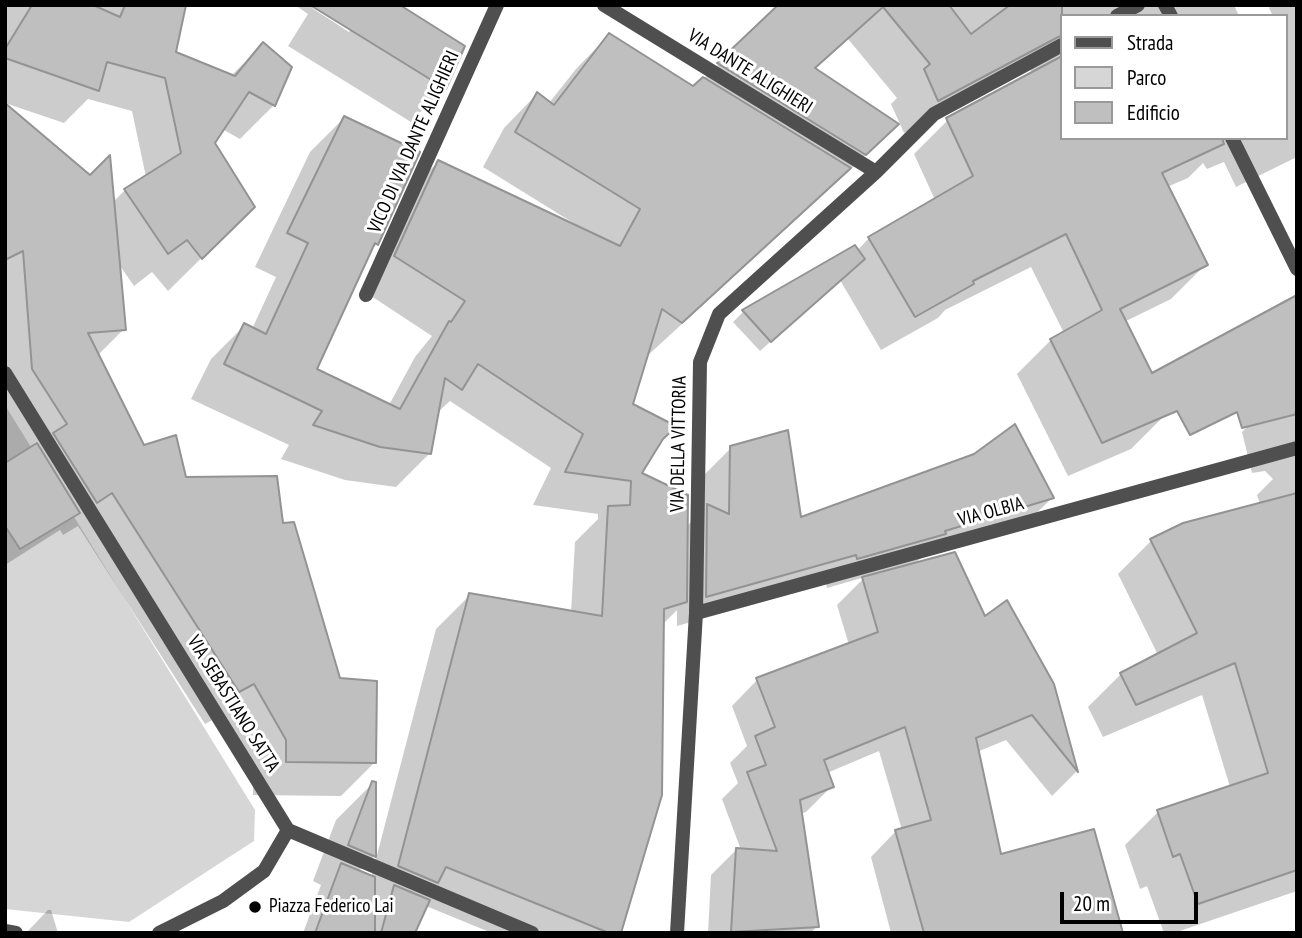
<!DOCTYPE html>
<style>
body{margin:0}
#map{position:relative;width:1302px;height:938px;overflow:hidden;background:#fff;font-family:"PT Sans Narrow",sans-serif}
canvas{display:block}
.frame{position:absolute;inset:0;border:7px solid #000;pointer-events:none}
.legend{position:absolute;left:1060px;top:14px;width:228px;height:126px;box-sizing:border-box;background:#fff;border:2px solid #999;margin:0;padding:9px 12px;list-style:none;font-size:21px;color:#000}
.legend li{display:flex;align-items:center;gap:14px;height:35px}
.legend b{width:35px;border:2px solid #999}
.scale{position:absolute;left:1060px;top:892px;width:138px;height:32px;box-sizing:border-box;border:4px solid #000;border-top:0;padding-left:9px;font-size:21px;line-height:24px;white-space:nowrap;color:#000;-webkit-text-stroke:5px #fff;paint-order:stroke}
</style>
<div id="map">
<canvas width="1302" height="938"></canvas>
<div class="frame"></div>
<ul class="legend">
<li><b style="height:9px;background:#4f4f4f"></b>Strada</li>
<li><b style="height:19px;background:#d6d6d6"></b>Parco</li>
<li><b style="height:19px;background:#bfbfbf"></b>Edificio</li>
</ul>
<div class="scale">20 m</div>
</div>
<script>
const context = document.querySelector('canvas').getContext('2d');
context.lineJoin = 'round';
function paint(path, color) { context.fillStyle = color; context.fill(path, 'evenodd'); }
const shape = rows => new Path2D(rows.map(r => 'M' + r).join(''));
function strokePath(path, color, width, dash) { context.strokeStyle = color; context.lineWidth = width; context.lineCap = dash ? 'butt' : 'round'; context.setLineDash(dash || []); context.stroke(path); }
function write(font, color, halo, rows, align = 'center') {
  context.font = font + ' "PT Sans Narrow",sans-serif'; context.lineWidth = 6; context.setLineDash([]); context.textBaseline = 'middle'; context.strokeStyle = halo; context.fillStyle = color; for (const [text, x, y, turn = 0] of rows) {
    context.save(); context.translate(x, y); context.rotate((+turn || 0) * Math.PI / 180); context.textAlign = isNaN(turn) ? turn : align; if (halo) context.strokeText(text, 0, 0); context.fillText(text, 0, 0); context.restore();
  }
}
paint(shape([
 [5,405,255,810,254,841,129,922,5,909]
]), '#d6d6d6');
paint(shape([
 [5,5,184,5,174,53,231,76,263,44,290,68,274,105,240,139,222,129,213,143,253,207,168,291,152,272,134,286,118,263,124,329,97,356,143,447,185,479,281,525,339,679,375,762,341,796,253,795,253,775,220,716,205,724,78,526,63,535,60,530,5,565,5,105,112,203,125,190,146,177,132,111,88,99,64,123,5,103],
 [295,5,397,5,463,46,444,88,411,122,288,46,308,14],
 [314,5,351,29,349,32,312,8],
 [780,5,1234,5,1239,16,1062,16,1062,138,1286,138,1286,16,1273,16,1269,8,1272,5,1297,5,1297,163,1295,158,1236,187,1224,162,1207,169,1203,163,1188,178,1167,187,1205,265,1171,299,1124,322,1165,415,1131,449,1068,476,1017,374,1051,340,1064,333,1031,267,945,310,938,318,881,350,840,280,760,351,733,322,744,311,857,251,869,238,935,200,914,154,948,120,1035,73,1028,69,1022,70,904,133,891,104,897,98,848,39,814,70,896,124,863,158,646,357,631,405,660,441,639,474,686,527,700,513,701,478,731,448,800,520,1052,498,1022,527,921,558,913,565,984,618,1052,685,1076,772,1052,796,1006,740,977,752,999,857,1121,933,891,933,871,857,896,831,902,830,879,751,827,773,832,786,806,812,800,814,817,926,811,933,708,933,711,875,737,849,741,850,722,799,738,783,730,763,747,746,732,706,757,680,849,645,837,605,865,577,827,588,826,584,677,626,677,610,662,625,619,933,492,933,426,906,413,933,303,933,321,885,313,881,336,820,373,783,374,856,358,872,371,878,436,629,470,595,571,612,575,542,598,519,598,514,533,505,551,468,450,401,437,413,430,453,396,487,345,480,281,459,289,445,191,399,211,359,245,325,252,329,276,277,255,267,310,152,344,118,418,153,377,244,370,251,315,370,389,405,415,357,432,336,362,290,404,196,438,162,574,226,575,224,483,167,504,128,537,94,549,103,576,69,609,35,693,89],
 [1297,392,1297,891,1174,933,1164,933,1147,886,1140,889,1125,845,1158,812,1230,787,1202,695,1103,737,1088,707,1121,674,1158,655,1118,574,1151,541,1260,504,1257,495,1273,479,1265,471,1252,473,1242,432,1276,399],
 [48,910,51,910,58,933,26,933]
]), '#0003');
const building = shape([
 [32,5,93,5,120,17,125,5,186,5,176,52,235,76,263,42,292,67,275,106,249,92,215,143,255,207,202,259,187,240,168,254,124,189,181,153,165,78,107,62,99,91,5,58,5,49,32,5],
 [310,5,400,5,465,46,446,89,310,5],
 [778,5,949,5,971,34,1010,5,1062,5,1062,35,938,101,924,69,930,64,883,7,815,68,899,124,866,155,717,63,778,5],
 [609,33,693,86,703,77,851,168,682,323,662,309,633,404,672,424,675,428,663,439,642,473,688,495,687,602,664,609,662,795,621,933,609,933,446,867,438,883,398,866,469,593,602,616,608,506,630,505,631,481,565,472,583,434,478,364,462,390,445,378,431,454,380,447,313,425,322,411,224,364,244,323,266,334,308,243,287,233,344,116,420,152,378,245,375,243,317,369,400,409,449,321,451,322,465,301,394,256,438,160,620,246,640,209,515,132,537,92,554,105,609,33],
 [1062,56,1062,138,1222,138,1224,144,1162,173,1208,265,1120,309,1152,373,1297,295,1297,414,1242,428,1237,412,1190,435,1177,411,1102,443,1050,339,1102,310,1066,234,973,281,974,284,915,317,868,237,973,176,946,118,1062,56],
 [5,103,90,175,110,155,126,330,88,333,144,445,176,435,186,477,277,476,283,523,294,522,340,678,377,681,376,763,286,762,286,740,254,684,239,692,112,493,97,503,53,433,67,424,32,369,23,251,5,260,5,103],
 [855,245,865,259,771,342,742,310,855,245],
 [1015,424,1054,498,945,531,946,534,857,559,856,555,706,597,707,504,729,514,730,446,788,430,801,517,974,454,1015,424],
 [37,443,80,513,20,549,5,526,5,463,37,443],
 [1297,493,1297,870,1198,904,1180,854,1173,857,1157,810,1268,773,1235,663,1136,705,1120,673,1197,633,1150,539,1183,523,1297,493],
 [955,552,985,616,1007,600,1054,684,1078,772,1032,715,976,738,1001,854,1094,829,1123,933,924,933,895,830,931,820,905,727,824,760,834,787,800,800,819,927,731,932,736,848,777,851,747,772,766,765,755,736,775,727,756,678,878,632,862,577,955,552],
 [372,781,376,782,376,857,348,845,372,781],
 [341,863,375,877,375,933,315,933,341,863],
 [394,885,430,900,415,933,381,933,394,885]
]);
paint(building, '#bfbfbf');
strokePath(building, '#939393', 2);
strokePath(shape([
 [604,5,876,172],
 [1165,5,1171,16],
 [1117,16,1138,5],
 [1232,138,1297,269],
 [366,295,497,5],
 [5,373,288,830,532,933],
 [696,613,1297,448],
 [5,931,16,933],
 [159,933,223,901,264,871,288,830],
 [677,933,696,613,700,362,719,314,876,172,934,114,1062,45]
]), '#4f4f4f', 14);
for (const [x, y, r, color] of [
 [255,907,7,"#000"]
]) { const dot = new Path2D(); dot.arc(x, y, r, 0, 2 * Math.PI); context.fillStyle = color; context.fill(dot); strokePath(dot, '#fff', 2.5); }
write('19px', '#000', '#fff', [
 ["VIA DANTE ALIGHIERI",750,72,32],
 ["VICO DI VIA DANTE ALIGHIERI",414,142,-66],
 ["VIA DELLA VITTORIA",679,444,-89],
 ["VIA OLBIA",991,512,-15],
 ["VIA SEBASTIANO SATTA",233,704,58]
]);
write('19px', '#000', '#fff', [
 ["Piazza Federico Lai",269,907]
], 'left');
</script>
